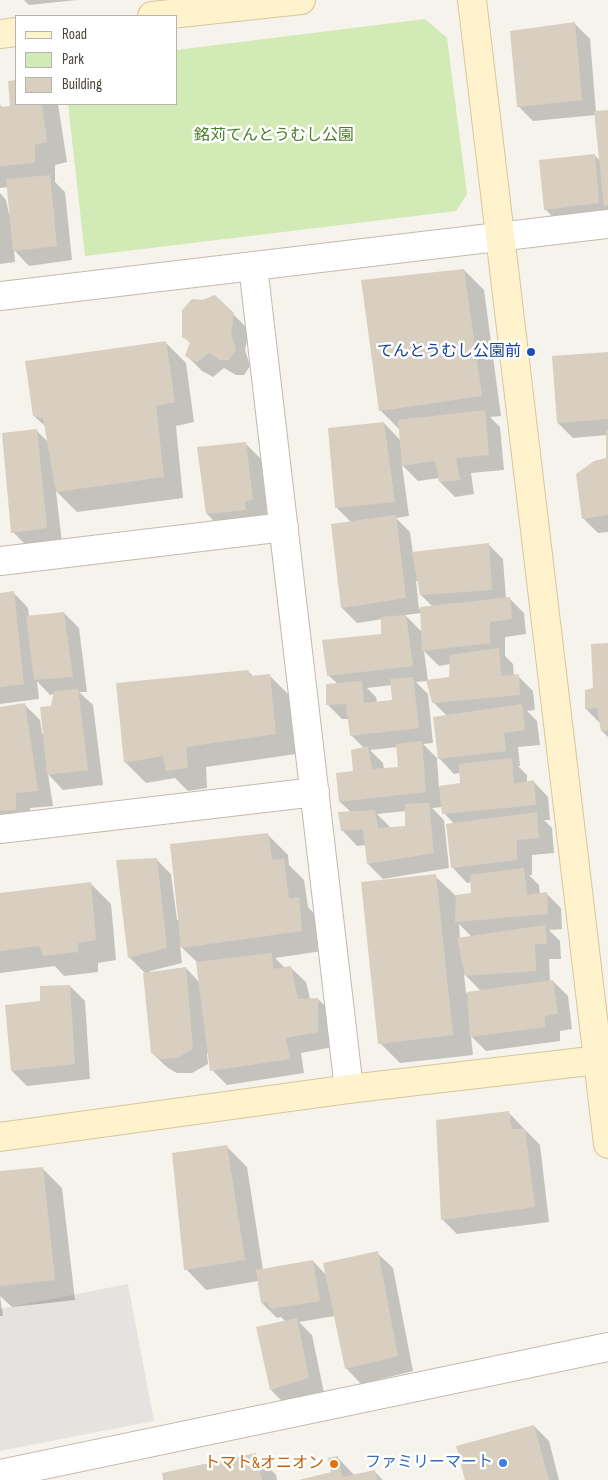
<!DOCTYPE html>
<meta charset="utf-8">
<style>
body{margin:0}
#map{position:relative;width:608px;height:1480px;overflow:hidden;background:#f6f3ec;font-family:"Sofia Sans Condensed",sans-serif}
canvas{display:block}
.legend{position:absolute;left:15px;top:15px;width:162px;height:90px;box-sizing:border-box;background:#fff;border:1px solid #b7b4b0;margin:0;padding:6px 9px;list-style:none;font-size:15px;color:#4b4439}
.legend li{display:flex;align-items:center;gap:10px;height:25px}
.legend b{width:25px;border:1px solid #b7b4b0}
</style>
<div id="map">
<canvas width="608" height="1480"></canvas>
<ul class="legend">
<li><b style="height:6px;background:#fff3cd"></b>Road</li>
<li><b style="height:14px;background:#d2eab5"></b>Park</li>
<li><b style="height:14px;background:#d8cfc1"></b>Building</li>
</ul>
</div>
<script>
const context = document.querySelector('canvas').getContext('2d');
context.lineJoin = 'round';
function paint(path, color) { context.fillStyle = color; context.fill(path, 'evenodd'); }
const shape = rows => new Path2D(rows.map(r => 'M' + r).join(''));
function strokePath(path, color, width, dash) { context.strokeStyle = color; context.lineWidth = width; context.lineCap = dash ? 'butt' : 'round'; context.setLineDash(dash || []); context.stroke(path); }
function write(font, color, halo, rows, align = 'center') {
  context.font = font + ' "Sofia Sans Condensed","Noto Sans JP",sans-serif'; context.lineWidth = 5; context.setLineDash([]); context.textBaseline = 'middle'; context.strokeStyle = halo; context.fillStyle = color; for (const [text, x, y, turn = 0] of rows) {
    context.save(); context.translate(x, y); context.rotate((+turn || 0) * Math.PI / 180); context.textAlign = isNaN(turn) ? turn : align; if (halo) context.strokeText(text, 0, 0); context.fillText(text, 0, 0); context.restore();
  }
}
paint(shape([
 [425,19,447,38,467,194,456,211,85,256,68,104,176,104,176,50]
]), '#d2eab5');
paint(shape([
 [128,1284,154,1421,0,1451,0,1309]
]), '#e5e3e0');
paint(shape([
 [24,0,77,0,29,5],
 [575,24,590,39,596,112,608,111,608,219,560,224,545,209,594,155,601,161,596,115,533,121,518,106],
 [9,82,16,82,16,104,58,104,67,162,55,165,55,182,65,192,72,260,29,266,14,250,15,262,0,264,0,193,6,200,9,214,11,214,8,187,0,188,0,105,3,108,11,107],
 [464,270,484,290,501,416,490,417,500,427,504,470,471,473,474,494,455,497,440,482,439,478,418,481,402,465,409,516,396,518,410,532,413,554,488,544,503,559,506,599,509,598,524,613,526,634,505,637,505,656,513,664,514,676,518,676,533,691,535,710,527,711,537,721,540,745,518,747,520,766,518,766,527,775,527,783,533,781,548,797,550,820,544,820,552,828,554,853,532,855,532,875,529,875,539,885,540,894,546,893,561,908,562,929,549,930,560,941,561,959,549,959,550,982,553,981,568,996,572,1029,560,1031,560,1041,486,1051,471,1036,473,1055,400,1063,380,1043,435,876,456,896,472,894,472,882,467,883,452,867,454,824,444,813,443,807,432,808,444,820,449,868,383,879,368,864,366,845,357,846,342,830,351,812,340,802,364,748,351,735,349,719,342,719,327,704,338,684,328,675,382,635,383,619,357,623,342,608,351,522,336,507,384,423,401,441,400,430,380,410],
 [416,581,418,581,421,595,433,607,419,609],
 [422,613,423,633,405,615],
 [424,651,439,666,451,664,450,678,433,702,447,716,439,758,454,774,461,773,462,784,439,788,437,758,423,744,433,743,428,694,416,682,428,681],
 [392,685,393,701,377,703,376,697,367,688],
 [398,747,399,768,384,769,383,763,370,750],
 [406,811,406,827,390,828,389,826,377,814],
 [459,924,472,937,460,939],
 [464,974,481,991,466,993],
 [215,296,249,330,245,350,250,366,244,375,236,375,224,368,213,377,202,371,186,355,191,344,183,336,202,301],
 [166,343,186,363,194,422,176,426,183,498,77,512,56,491,62,543,28,547,13,532,36,430,49,443,46,427,34,416],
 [608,353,608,532,598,533,583,518,608,458,607,435,573,438,558,423,554,357],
 [246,444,261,459,267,514,222,529,207,514],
 [13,592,28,608,29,616,64,613,79,628,87,692,79,692,93,705,103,785,63,790,48,774,53,806,30,808,30,825,0,827,0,708,25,705,40,720,42,734,44,734,54,694,50,695,37,681,39,699,0,704,0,594],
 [608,644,608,737,602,731,601,724,586,709,595,689],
 [248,671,254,677,270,676,290,696,296,754,206,767,207,788,188,791,175,778,146,783,125,762],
 [267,834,288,855,289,865,304,880,308,907,319,919,322,951,275,958,285,968,290,967,306,982,310,999,318,999,333,1014,333,1047,301,1053,304,1073,227,1085,212,1070,209,1053,207,1053,208,1064,192,1073,177,1073,168,1068,152,1053,145,973,129,957,156,859,171,874,177,920,179,920],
 [180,946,198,963,200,983,186,968,150,973,150,971,182,963],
 [90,883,111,904,116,960,98,963,98,972,64,976,55,966,0,973,0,894],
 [70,986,85,1001,90,1079,27,1086,12,1071,6,1006,41,1002],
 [508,1112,540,1145,549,1222,457,1234,442,1219],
 [226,1146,247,1167,263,1270,313,1261,326,1275,377,1253,393,1268,413,1371,361,1384,346,1368,335,1316,299,1322,312,1335,324,1393,286,1405,271,1390,258,1328,286,1322,281,1317,277,1318,262,1303,258,1281,206,1290,186,1269],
 [42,1168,62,1188,75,1300,12,1307,0,1296,0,1172],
 [0,1296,3,1316,0,1316],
 [534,1426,549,1441,559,1480,467,1480],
 [256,1454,276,1475,277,1480,164,1480],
 [337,1457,355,1476,374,1471,383,1480,301,1480,333,1473]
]), '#0003');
paint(shape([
 [575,22,582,100,517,107,510,31],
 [16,80,16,104,42,104,47,142,35,145,35,163,0,166,0,107,10,106,8,81],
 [608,110,608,205,604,206,594,111],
 [595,154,599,203,544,210,539,160],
 [50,175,57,246,13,251,6,179],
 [464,269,482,396,379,411,361,280],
 [215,295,234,313,231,334,236,350,229,360,220,360,209,353,197,362,185,356,190,342,182,337,182,310,192,299,202,300],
 [166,341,175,402,156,406,164,477,56,492,43,418,33,416,25,361],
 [608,352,608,419,557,423,552,356],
 [485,410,489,455,456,458,460,480,439,482,435,461,402,466,398,420],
 [384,422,395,502,335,508,328,428],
 [37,429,47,528,11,533,2,433],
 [606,430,608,430,608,515,582,519,576,474,594,461,606,458],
 [246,442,253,499,245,502,246,510,206,514,197,447],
 [396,515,406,598,341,608,331,524],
 [489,543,492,590,420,595,412,552],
 [14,591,24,684,0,687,0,593],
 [510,597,512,619,490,622,490,643,422,651,420,607],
 [64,612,73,677,34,680,26,616],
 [406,615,413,666,327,676,322,640,381,634,381,617],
 [608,643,608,731,601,731,597,708,585,709,585,690,593,688,591,644],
 [499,648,501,676,519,674,520,695,432,703,426,680,449,677,450,655],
 [248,670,251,676,270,674,276,734,186,747,188,768,166,771,163,756,124,763,116,683],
 [413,677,419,728,350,736,346,704,326,705,326,684,362,681,364,703,392,700,390,679],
 [78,689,88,770,47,775,40,707,51,706,54,691],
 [25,703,38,791,16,793,16,810,0,811,0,707],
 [522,704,525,730,504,733,506,751,438,759,433,717],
 [422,741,426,792,339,802,336,773,353,771,351,750,368,746,372,769,398,767,396,744],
 [512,758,514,784,534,780,536,805,442,814,439,786,460,783,459,764],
 [429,803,434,853,367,864,363,829,341,831,338,812,375,810,378,828,405,826,405,804],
 [537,812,539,838,517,840,517,860,451,868,446,824],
 [268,833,272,860,284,859,289,899,299,897,302,931,181,948,170,844],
 [157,858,167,948,128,958,116,860],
 [524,868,527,895,547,892,548,914,455,922,456,895,471,893,470,875],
 [436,874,453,1035,378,1044,361,882],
 [91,882,96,940,78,943,78,952,43,956,39,946,0,951,0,893],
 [545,925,547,944,535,944,536,971,465,976,457,938],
 [272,953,273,969,291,966,298,999,318,998,318,1032,286,1038,290,1059,210,1071,196,962],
 [186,967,193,1049,177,1058,161,1059,151,1053,143,973],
 [553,980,558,1014,545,1016,545,1027,470,1037,467,992],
 [70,985,75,1064,11,1071,5,1005,40,1001,40,986],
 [509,1111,512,1129,525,1129,535,1207,441,1220,436,1120],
 [227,1145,245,1260,184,1270,172,1153],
 [43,1167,55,1280,0,1286,0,1171],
 [378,1251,398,1356,345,1369,323,1263],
 [313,1260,320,1301,271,1309,267,1302,261,1303,256,1270],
 [297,1318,309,1378,270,1390,256,1327],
 [534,1425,549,1480,465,1480,456,1446],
 [256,1453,262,1480,163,1480,162,1473],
 [338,1456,342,1477,375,1470,377,1480,299,1480,331,1472,328,1458]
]), '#d8cfc1');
const street = shape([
 [253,266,349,1089],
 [0,296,608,224],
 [0,561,284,527],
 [0,829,315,792],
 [0,1474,608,1347]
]);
const secondary = shape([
 [472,0,608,1144],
 [152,16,301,0],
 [0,34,16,32],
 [0,1137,349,1089,608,1059]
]);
strokePath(street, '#c2bbae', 30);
strokePath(secondary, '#d6c79b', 30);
strokePath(street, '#fff', 28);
strokePath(secondary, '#fff3cd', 28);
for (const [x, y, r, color] of [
 [531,352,5,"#1a4fb4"],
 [503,1463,5,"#3f7fe0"],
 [334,1464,5,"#e8710a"]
]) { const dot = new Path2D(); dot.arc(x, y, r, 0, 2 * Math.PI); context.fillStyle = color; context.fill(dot); strokePath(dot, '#fff', 2); }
write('16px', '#4a7f2a', '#fff', [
 ["銘苅てんとうむし公園",274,136]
]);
write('16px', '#164399', '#fff', [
 ["てんとうむし公園前",521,352]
], 'right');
write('16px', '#366cbe', '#fff', [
 ["ファミリーマート",493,1463]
], 'right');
write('16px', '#c56008', '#fff', [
 ["トマト&オニオン",324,1464]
], 'right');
</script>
